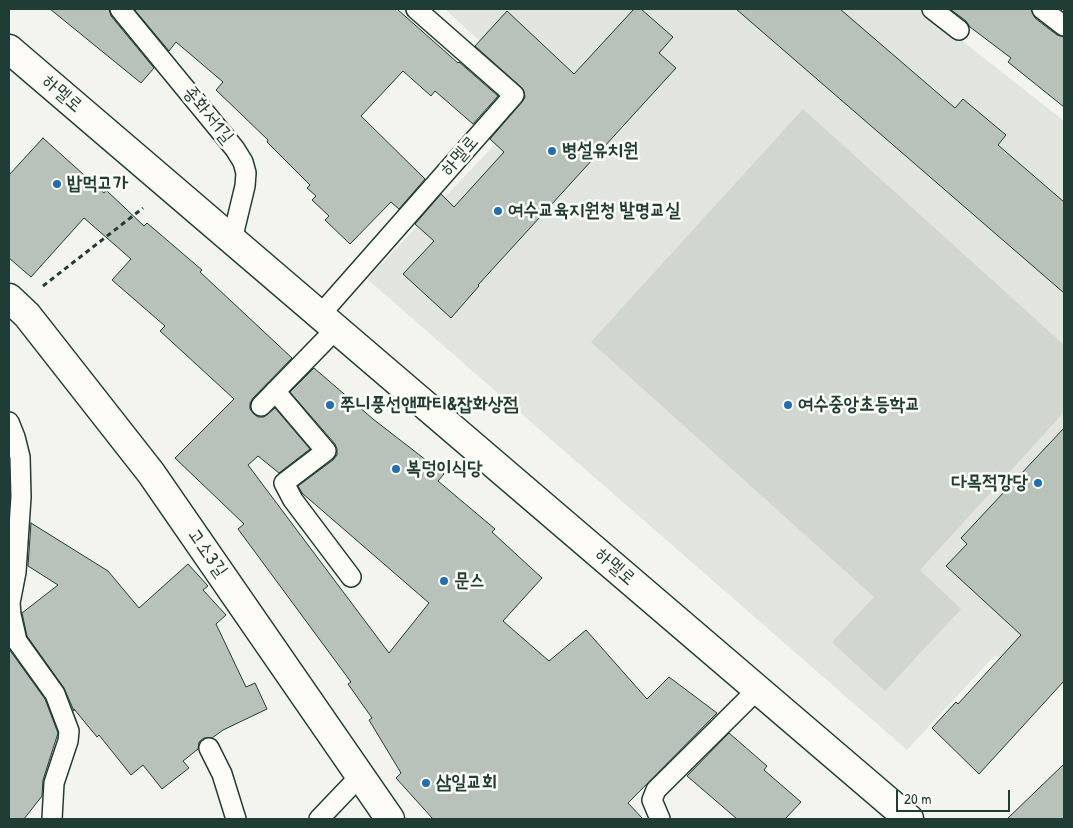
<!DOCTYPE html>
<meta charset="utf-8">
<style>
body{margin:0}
#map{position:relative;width:1073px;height:828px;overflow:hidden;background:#f4f4ef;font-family:"Patrick Hand",sans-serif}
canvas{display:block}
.frame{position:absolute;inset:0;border:10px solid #1f3d34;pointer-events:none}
.scale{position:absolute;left:896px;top:790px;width:114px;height:22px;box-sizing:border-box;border:2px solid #1f3d34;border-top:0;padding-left:6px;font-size:15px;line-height:18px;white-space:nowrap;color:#1f3d34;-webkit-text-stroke:4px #fdfcf7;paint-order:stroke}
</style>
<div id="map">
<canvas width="1073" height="828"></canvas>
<div class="frame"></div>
<div class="scale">20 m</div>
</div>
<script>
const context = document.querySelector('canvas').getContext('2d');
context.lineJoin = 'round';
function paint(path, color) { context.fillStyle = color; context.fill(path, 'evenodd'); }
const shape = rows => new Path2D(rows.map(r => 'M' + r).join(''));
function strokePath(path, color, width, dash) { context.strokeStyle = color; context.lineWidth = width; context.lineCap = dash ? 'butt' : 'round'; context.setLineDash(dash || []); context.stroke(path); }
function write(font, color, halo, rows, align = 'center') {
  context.font = font + ' "Patrick Hand","Poor Story",sans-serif'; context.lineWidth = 5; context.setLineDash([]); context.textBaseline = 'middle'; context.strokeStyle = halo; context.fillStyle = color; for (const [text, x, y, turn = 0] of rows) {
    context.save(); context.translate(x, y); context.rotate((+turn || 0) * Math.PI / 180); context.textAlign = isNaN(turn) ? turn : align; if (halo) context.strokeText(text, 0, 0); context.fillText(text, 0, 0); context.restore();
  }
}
paint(shape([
 [445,9,922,9,1064,121,1064,656,1031,688,995,655,907,750,367,279,540,97]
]), '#e2e5df');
paint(shape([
 [803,109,1064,345,1064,412,920,570,961,609,885,691,832,642,874,597,591,342]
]), '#d1d6d1');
const building = shape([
 [50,9,109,9,111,16,154,68,141,83,50,9],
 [134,9,397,9,458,63,459,62,498,96,473,124,435,91,431,96,403,71,361,116,425,179,399,209,391,202,350,244,325,220,329,216,312,200,316,196,307,188,310,185,267,142,268,140,216,90,223,82,176,42,169,51,134,9],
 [634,9,641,9,673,37,659,53,676,68,478,285,479,286,451,318,403,274,434,241,415,224,441,194,454,207,504,152,490,139,522,102,525,97,524,91,521,87,475,46,507,11,574,74,634,9],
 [736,9,840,9,955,108,963,99,1006,135,998,145,1064,202,1064,293,736,9],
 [950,9,1031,9,1035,18,1057,35,1064,37,1064,107,1008,62,1011,58,970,27,966,21,950,9],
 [43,138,104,193,106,190,144,226,147,223,202,270,200,272,292,358,253,398,250,403,250,409,254,414,258,417,264,417,275,408,310,449,279,473,258,456,248,465,389,653,429,603,302,493,298,486,333,460,337,455,337,449,335,444,290,392,314,368,373,419,444,474,438,481,495,529,492,532,542,578,503,621,549,661,586,630,647,699,669,677,717,713,628,803,643,819,433,819,396,778,401,773,369,720,372,718,348,684,351,682,238,529,244,524,175,458,234,399,160,331,165,326,112,280,131,259,84,218,31,277,9,258,9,175,43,138],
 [1064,428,1064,681,979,774,932,728,956,702,958,704,1021,635,946,566,967,544,961,538,1064,428],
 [31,523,108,571,139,608,188,564,208,586,203,590,226,615,216,624,246,687,255,683,267,709,223,730,212,738,204,738,199,742,198,749,183,761,189,768,162,789,143,765,131,775,99,735,97,737,74,709,74,711,64,688,27,636,22,613,58,585,28,566,31,523],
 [9,649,45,699,58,733,43,780,42,796,24,819,9,819,9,649],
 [729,733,767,766,764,770,801,802,785,819,737,819,687,776,729,733],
 [1064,764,1064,819,1007,819,1064,764]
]);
paint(building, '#b9c1bb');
strokePath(building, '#1f3d34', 1);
const lane = shape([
 [120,9,235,149,243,162,246,173,245,186,232,240],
 [932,9,959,30],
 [1042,9,1064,26],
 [320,315,514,95,416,9],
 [275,391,326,451,284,483,293,500,351,577],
 [261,406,336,329],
 [9,422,15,437,20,457,21,497,16,572,10,603,11,615,17,641,55,694,69,731,68,741,54,783,52,819],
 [209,748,222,774,236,819],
 [319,819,361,775],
 [660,819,652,800,656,790,758,689]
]);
const street = shape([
 [9,298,27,315,151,473,390,819]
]);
const secondary = shape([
 [9,49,909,819]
]);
strokePath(lane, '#1f3d34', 22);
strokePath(street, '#1f3d34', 31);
strokePath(secondary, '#1f3d34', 31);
strokePath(shape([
 [43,286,143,208]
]), '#1f3d34', 3, [5, 4]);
strokePath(lane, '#fdfcf7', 19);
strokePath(street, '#fdfcf7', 28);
strokePath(secondary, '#fdfcf7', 28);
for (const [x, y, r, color] of [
 [552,151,5,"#1f6fb2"],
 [57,184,5,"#1f6fb2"],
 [498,211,5,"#1f6fb2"],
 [330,405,5,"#1f6fb2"],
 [788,405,5,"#1f6fb2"],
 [396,469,5,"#1f6fb2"],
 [1038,483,5,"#1f6fb2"],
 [444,581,5,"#1f6fb2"],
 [426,783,5,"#1f6fb2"]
]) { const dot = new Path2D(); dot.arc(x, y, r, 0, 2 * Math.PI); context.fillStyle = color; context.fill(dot); strokePath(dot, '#fdfcf7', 2); }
write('19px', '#1f3d34', '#fdfcf7', [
 ["하멜로",62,94,41],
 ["종화서1길",208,115,51],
 ["하멜로",460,156,-49],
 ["고소3길",207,553,55],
 ["하멜로",615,567,41]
]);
write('bold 19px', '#1f3d34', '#fdfcf7', [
 ["병설유치원",562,151],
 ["밥먹고가",67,184],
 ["여수교육지원청 발명교실",508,211],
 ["쭈니풍선앤파티&잡화상점",340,405],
 ["여수중앙초등학교",798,405],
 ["복덩이식당",406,469],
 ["다목적강당",1028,483,"right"],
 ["문스",454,581],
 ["삼일교회",436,783]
], 'left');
</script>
